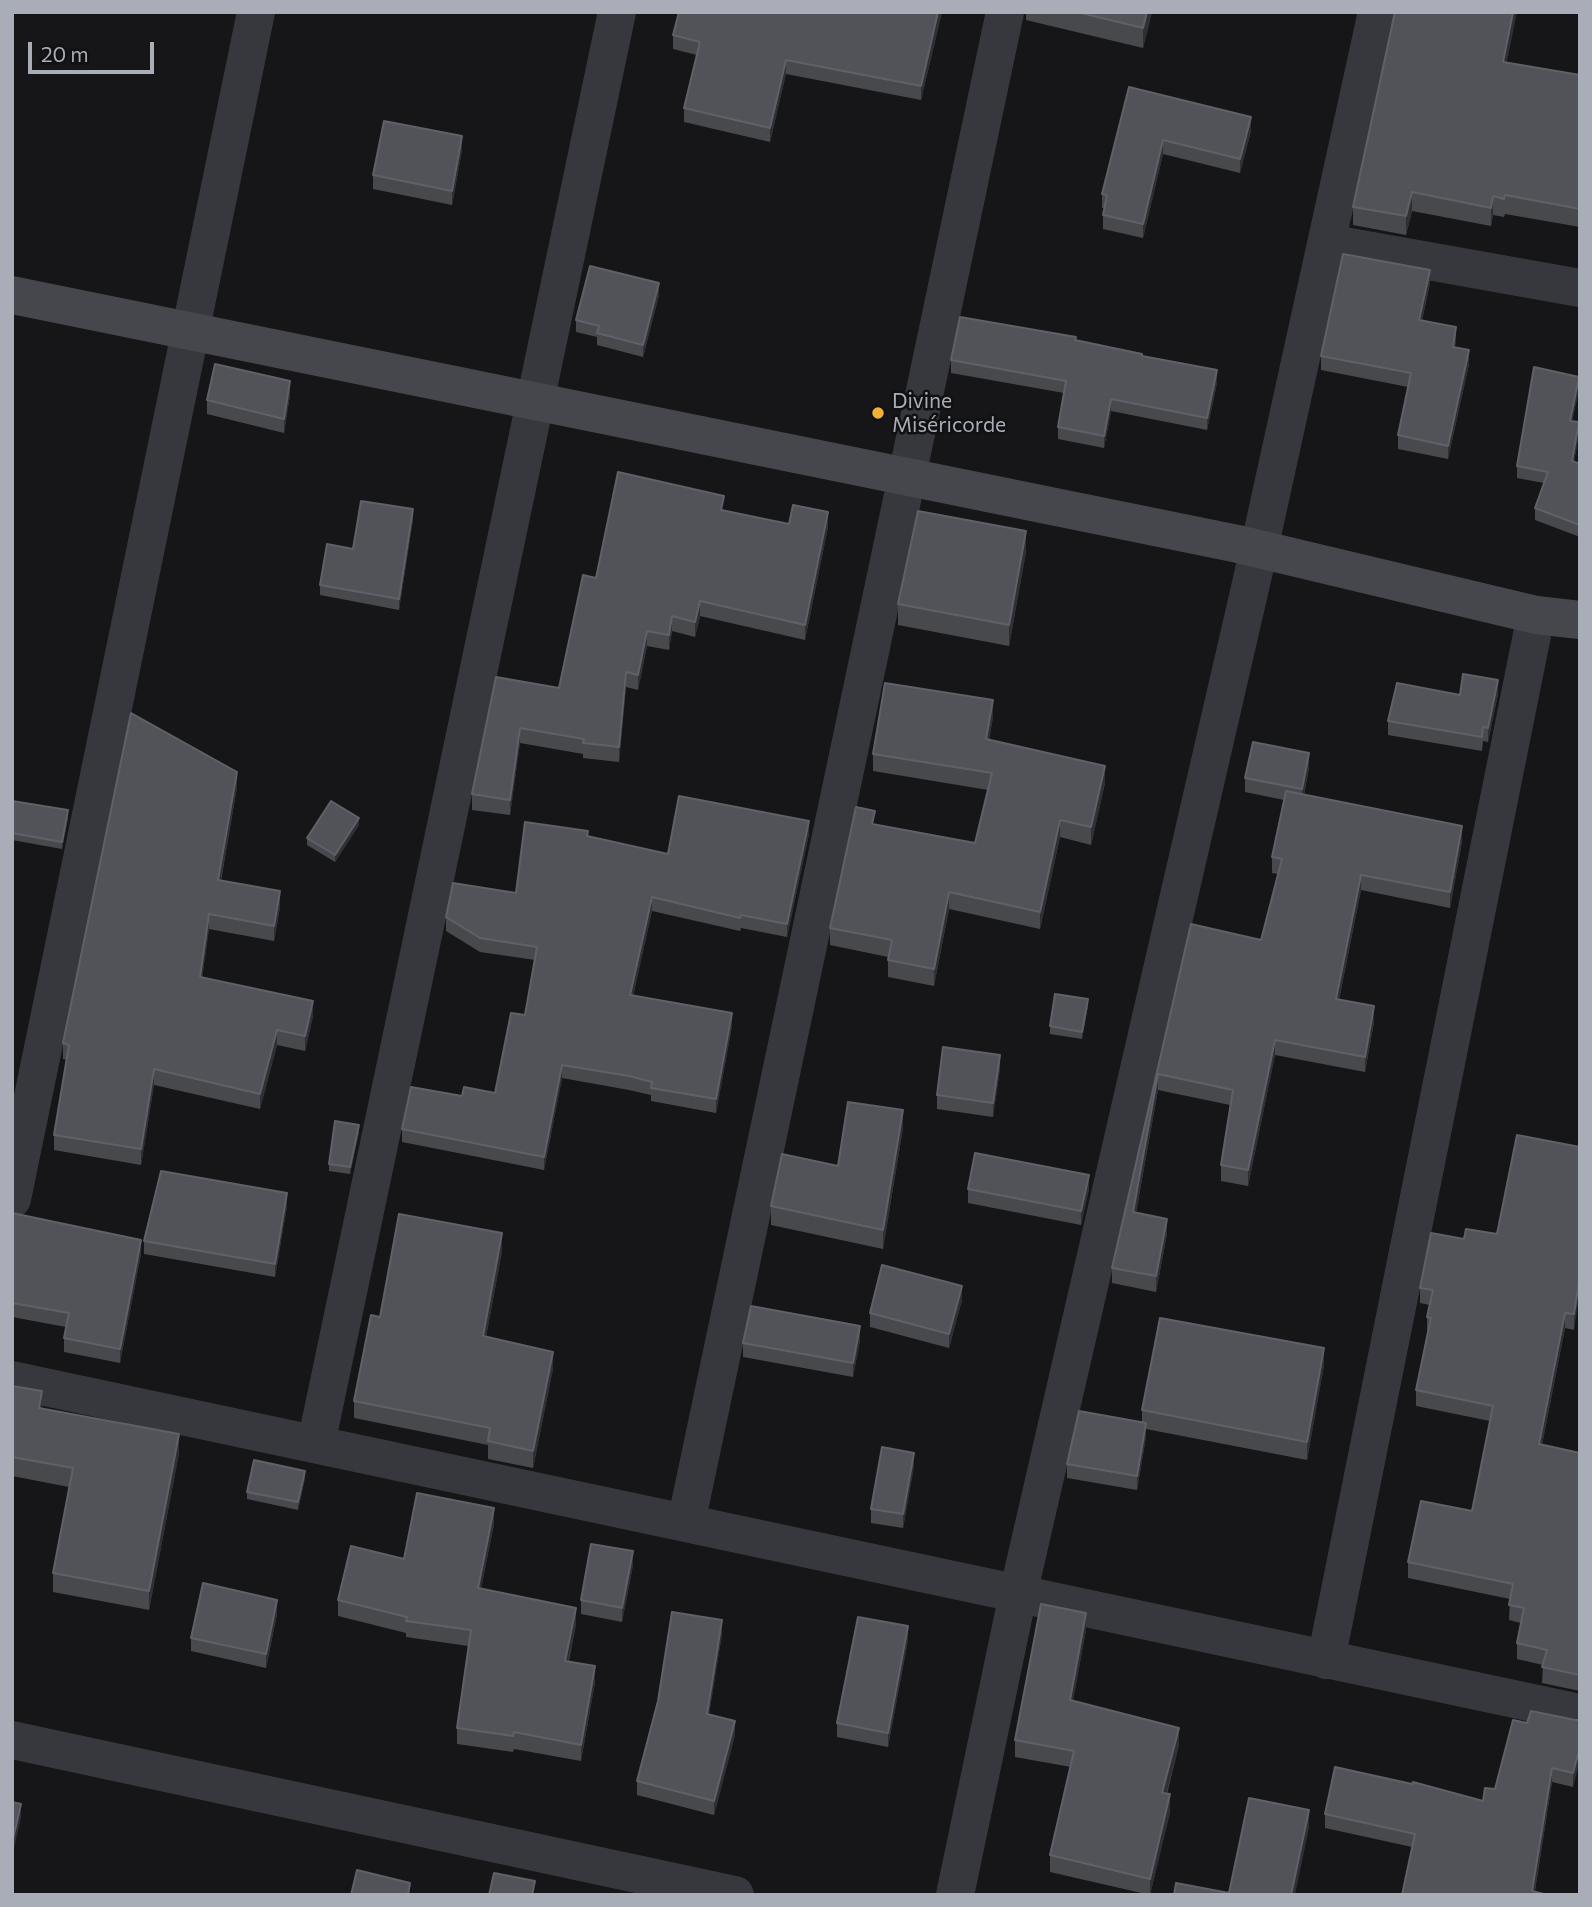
<!DOCTYPE html>
<meta charset="utf-8">
<style>
body{margin:0}
#map{position:relative;width:1592px;height:1907px;overflow:hidden;background:#161618;font-family:Commissioner,sans-serif}
canvas{display:block}
.frame{position:absolute;inset:0;border:14px solid #a8adb8;pointer-events:none}
.scale{position:absolute;left:28px;top:42px;width:126px;height:32px;box-sizing:border-box;border:4px solid #a8adb8;border-top:0;padding-left:9px;font-size:21px;line-height:24px;white-space:nowrap;color:#a8adb8;-webkit-text-stroke:5px #111113;paint-order:stroke}
</style>
<div id="map">
<canvas width="1592" height="1907"></canvas>
<div class="frame"></div>
<div class="scale">20 m</div>
</div>
<script>
const context = document.querySelector('canvas').getContext('2d');
context.lineJoin = 'round';
const shape = rows => new Path2D(rows.map(r => 'M' + r).join(''));
function strokePath(path, color, width, dash) { context.strokeStyle = color; context.lineWidth = width; context.lineCap = dash ? 'butt' : 'round'; context.setLineDash(dash || []); context.stroke(path); }
function paint(path, color) { context.fillStyle = color; context.fill(path, 'evenodd'); }
function write(font, color, halo, rows, align = 'center') {
  context.font = font + ' Commissioner,sans-serif'; context.lineWidth = 5; context.setLineDash([]); context.textBaseline = 'middle'; context.strokeStyle = halo; context.fillStyle = color; for (const [text, x, y, turn = 0] of rows) {
    context.save(); context.translate(x, y); context.rotate((+turn || 0) * Math.PI / 180); context.textAlign = isNaN(turn) ? turn : align; if (halo) context.strokeText(text, 0, 0); context.fillText(text, 0, 0); context.restore();
  }
}
strokePath(shape([
 [1327,243,1580,288],
 [12,1199,256,12],
 [12,1380,1580,1713],
 [316,1444,617,12],
 [686,1523,1005,12],
 [1326,1660,1536,615],
 [12,1740,735,1895],
 [955,1895,1018,1594,1259,549,1377,12]
]), '#37383d', 38);
strokePath(shape([
 [12,295,1238,544,1536,615,1580,620]
]), '#45474d', 38);
paint(shape([
 [942,12,921,100,786,74,770,142,684,122,684,108,697,55,673,49,673,35],
 [1026,12,1152,12,1143,48,1026,20],
 [1506,63,1580,75,1580,227,1505,214,1504,217,1493,215,1491,226,1412,211,1406,235,1353,225,1353,207],
 [1129,87,1251,131,1240,173,1163,154,1143,238,1103,229,1103,215,1104,208,1102,208,1102,194],
 [462,150,452,205,373,189,373,175],
 [1430,283,1422,321,1456,341,1455,347,1469,364,1448,459,1398,449,1398,435,1408,387,1321,370,1321,356],
 [659,295,643,357,597,345,597,337,576,332,576,320],
 [1142,357,1217,383,1207,430,1111,411,1104,448,1058,439,1058,427,1064,393,951,373,951,360],
 [1579,389,1572,421,1579,434,1574,462,1580,464,1580,537,1535,520,1535,508,1544,483,1517,478,1517,466],
 [290,395,284,433,207,414,207,400],
 [724,510,789,524,828,527,805,640,700,616,695,637,672,631,669,650,647,646,638,690,626,687,619,762,583,758,583,754,520,743,510,815,472,810,472,794,496,677,559,688,596,578],
 [413,519,399,610,320,595,320,585,353,549],
 [1026,552,1009,646,898,625,898,604],
 [1498,694,1488,742,1483,741,1482,751,1388,735,1388,721,1460,695],
 [993,717,989,740,1105,783,1091,845,1060,837,1040,929,949,909,934,986,888,977,888,957,830,945,830,928,875,824,975,843,988,790,873,771,873,754],
 [1309,767,1304,795,1462,842,1450,908,1361,890,1339,1000,1374,1022,1365,1072,1275,1055,1248,1186,1221,1181,1221,1165,1230,1105,1158,1090,1136,1213,1167,1234,1156,1292,1112,1283,1112,1268,1191,924,1261,940,1278,874,1272,873,1272,857,1284,800,1245,792,1245,778],
 [237,787,221,881,280,907,274,941,209,929,202,978,313,1016,305,1051,277,1045,260,1109,154,1085,141,1165,54,1150,54,1135,67,1060,63,1059,63,1043],
 [12,801,68,818,62,849,12,840],
 [359,825,335,862,307,845,307,838],
 [809,834,787,937,741,928,740,931,652,911,633,996,732,1026,716,1113,651,1101,651,1095,629,1090,562,1078,544,1170,402,1142,402,1129,462,1096,495,1093,525,1015,535,960,480,952,446,931,446,917,516,893,588,836,668,854],
 [1088,1006,1082,1039,1050,1034,1050,1026],
 [1000,1069,993,1117,937,1109,937,1095],
 [903,1128,883,1249,771,1225,771,1206],
 [359,1132,350,1174,329,1171,329,1164],
 [1580,1147,1574,1330,1565,1328,1542,1445,1580,1453,1580,1691,1542,1683,1543,1665,1517,1659,1517,1643,1521,1623,1509,1620,1510,1599,1408,1578,1408,1562,1472,1511,1490,1421,1416,1406,1416,1390,1427,1333,1427,1317,1430,1305,1420,1303,1420,1288,1464,1239,1497,1234],
 [968,1189,1089,1189,1081,1225,968,1203],
 [287,1206,275,1277,144,1254,144,1241],
 [12,1213,141,1254,120,1363,64,1352,64,1338,66,1327,12,1317],
 [502,1251,486,1337,553,1369,533,1468,488,1459,488,1445,354,1418,354,1401,380,1317],
 [962,1300,949,1348,870,1327,870,1313],
 [860,1340,853,1377,743,1357,743,1343],
 [1324,1365,1307,1460,1146,1429,1146,1437,1137,1490,1067,1478,1067,1464,1142,1422,1142,1410],
 [12,1386,42,1409,179,1453,149,1610,53,1592,53,1573,69,1487,12,1476],
 [914,1466,903,1528,871,1523,871,1509],
 [305,1478,298,1510,247,1499,247,1492],
 [494,1524,481,1588,576,1624,569,1661,595,1682,581,1761,514,1749,513,1752,457,1744,457,1728,468,1646,406,1637,406,1633,338,1616,338,1600,404,1559],
 [633,1565,622,1622,581,1614,581,1600],
 [277,1614,266,1668,191,1651,191,1638],
 [1086,1630,1073,1700,1179,1745,1167,1794,1170,1812,1150,1895,1050,1872,1050,1855,1071,1767,1015,1757,1015,1740],
 [722,1634,709,1714,735,1735,714,1815,637,1795,637,1781],
 [908,1640,888,1747,837,1737,837,1723],
 [1575,1720,1573,1787,1552,1782,1535,1891,1402,1895,1412,1847,1325,1828,1325,1814,1483,1801,1495,1789,1527,1723]
]), '#47494d');
paint(shape([
 [938,12,942,12,921,100,921,86],
 [1147,12,1152,12,1143,48,1143,28],
 [1513,12,1517,12,1503,81,1503,62],
 [786,60,786,74,770,142,770,128],
 [1251,117,1251,131,1240,173,1240,159],
 [462,136,462,150,452,205,452,191],
 [1163,140,1163,154,1143,238,1143,224],
 [1412,192,1412,211,1406,235,1406,216],
 [1493,196,1493,215,1491,226,1491,208],
 [1430,270,1430,283,1419,334,1419,320],
 [659,283,659,295,643,357,643,345],
 [1456,327,1456,341,1453,361,1453,347],
 [1469,350,1469,364,1448,459,1448,446],
 [1217,370,1217,383,1207,430,1207,418],
 [1579,377,1579,389,1570,432,1570,421],
 [290,381,290,395,284,433,284,419],
 [1111,399,1111,411,1104,448,1104,436],
 [1579,422,1579,434,1572,473,1572,461],
 [413,509,413,519,399,610,399,599],
 [828,512,828,527,805,640,805,625],
 [1026,531,1026,552,1009,646,1009,625],
 [700,601,700,616,695,637,695,622],
 [672,616,672,631,669,650,669,635],
 [647,631,647,646,638,690,638,675],
 [626,672,626,687,619,762,619,747],
 [1498,680,1498,694,1488,742,1488,728],
 [993,700,993,717,986,756,986,739],
 [520,728,520,743,510,815,510,800],
 [1309,753,1309,767,1302,803,1302,789],
 [1105,766,1105,783,1091,845,1091,827],
 [237,772,237,787,218,895,218,880],
 [68,810,68,818,62,849,62,842],
 [359,818,359,825,335,862,335,855],
 [1060,820,1060,837,1040,929,1040,912],
 [809,821,809,834,787,937,787,924],
 [1462,826,1462,842,1450,908,1450,892],
 [1361,875,1361,890,1336,1015,1336,999],
 [280,891,280,907,274,941,274,926],
 [949,892,949,909,934,986,934,969],
 [652,897,652,911,630,1009,630,995],
 [209,914,209,929,200,993,200,977],
 [1088,999,1088,1006,1082,1039,1082,1032],
 [313,1001,313,1016,305,1051,305,1036],
 [1374,1006,1374,1022,1365,1072,1365,1057],
 [732,1013,732,1026,716,1113,716,1099],
 [277,1030,277,1045,260,1109,260,1094],
 [1275,1040,1275,1055,1248,1186,1248,1170],
 [1000,1055,1000,1069,993,1117,993,1103],
 [562,1065,562,1078,544,1170,544,1157],
 [154,1069,154,1085,141,1165,141,1149],
 [1158,1074,1158,1090,1133,1228,1133,1212],
 [903,1110,903,1128,883,1249,883,1230],
 [359,1125,359,1132,350,1174,350,1167],
 [1089,1175,1089,1189,1081,1225,1081,1211],
 [287,1193,287,1206,275,1277,275,1264],
 [1167,1219,1167,1234,1156,1292,1156,1276],
 [502,1233,502,1251,483,1354,483,1336],
 [141,1240,141,1254,120,1363,120,1349],
 [1580,1275,1580,1291,1574,1330,1574,1314],
 [962,1286,962,1300,949,1348,949,1334],
 [1565,1313,1565,1328,1539,1460,1539,1444],
 [860,1326,860,1340,853,1377,853,1363],
 [1324,1348,1324,1365,1307,1460,1307,1442],
 [553,1352,553,1369,533,1468,533,1451],
 [42,1391,42,1410,39,1408],
 [1146,1423,1146,1437,1137,1490,1137,1476],
 [179,1434,179,1453,149,1610,149,1591],
 [914,1453,914,1466,903,1528,903,1514],
 [305,1471,305,1478,298,1510,298,1502],
 [494,1508,494,1524,478,1604,478,1588],
 [633,1551,633,1565,622,1622,622,1608],
 [277,1600,277,1614,266,1668,266,1654],
 [576,1608,576,1624,565,1677,565,1661],
 [1086,1613,1086,1630,1070,1717,1070,1700],
 [722,1620,722,1634,707,1728,707,1714],
 [908,1626,908,1640,888,1747,888,1733],
 [595,1666,595,1682,581,1761,581,1745],
 [735,1721,735,1735,714,1815,714,1801],
 [1179,1728,1179,1745,1162,1810,1162,1793],
 [1580,1747,1580,1761,1573,1787,1573,1773],
 [1552,1768,1552,1782,1534,1895,1532,1891],
 [1170,1794,1170,1812,1150,1895,1150,1879],
 [21,1804,21,1818,12,1857,12,1843],
 [1309,1810,1309,1828,1295,1895,1291,1895]
]), '#2f3033');
const building = shape([
 [679,12,938,12,921,86,786,60,770,128,684,108,700,42,673,35,679,12],
 [1077,12,1147,12,1143,28,1077,12],
 [1395,12,1513,12,1503,62,1580,75,1580,209,1505,195,1504,199,1493,196,1491,208,1412,192,1406,216,1353,207,1395,12],
 [1129,87,1251,117,1240,159,1163,140,1143,224,1103,215,1107,195,1102,194,1129,87],
 [384,121,462,136,452,191,373,175,384,121],
 [1343,254,1430,270,1419,320,1456,327,1453,347,1469,350,1448,446,1398,435,1411,373,1321,356,1343,254],
 [590,266,659,283,643,345,597,333,599,326,576,320,590,266],
 [960,317,1076,337,1075,340,1142,354,1142,356,1217,370,1207,418,1111,399,1104,436,1058,427,1066,381,951,360,960,317],
 [215,364,290,381,284,419,207,400,215,364],
 [1534,367,1579,377,1570,421,1579,422,1572,461,1580,464,1580,525,1535,508,1548,472,1517,466,1534,367],
 [618,472,724,496,721,510,789,524,793,505,828,512,805,625,700,601,695,622,672,616,669,635,647,631,638,675,626,672,619,747,583,743,584,739,520,728,510,800,472,794,496,677,559,688,583,575,596,578,618,472],
 [361,501,413,509,399,599,320,585,327,544,353,549,361,501],
 [918,511,1026,531,1009,625,898,604,918,511],
 [1463,674,1498,680,1488,728,1483,727,1482,737,1388,721,1397,683,1460,695,1463,674],
 [885,683,993,700,986,739,1105,766,1091,827,1060,820,1040,912,949,892,934,969,888,960,892,940,830,928,856,807,875,811,872,824,975,843,992,773,873,754,885,683],
 [131,713,237,772,218,880,280,891,274,926,209,914,200,977,313,1001,305,1036,277,1030,260,1094,154,1069,141,1149,54,1135,69,1045,63,1043,131,713],
 [1253,742,1309,753,1302,789,1245,778,1253,742],
 [1286,791,1462,826,1450,892,1361,875,1336,999,1374,1006,1365,1057,1275,1040,1248,1170,1221,1165,1233,1090,1158,1074,1133,1212,1167,1219,1156,1276,1112,1268,1191,924,1261,940,1282,859,1272,857,1286,791],
 [679,796,809,821,787,924,741,915,740,918,652,897,630,995,732,1013,716,1099,651,1088,652,1082,629,1076,562,1065,544,1157,402,1129,411,1087,462,1096,464,1087,495,1093,511,1013,525,1015,537,947,480,938,446,917,453,883,516,893,525,822,588,831,587,836,668,854,679,796],
 [12,801,68,810,62,842,12,833,12,801],
 [331,801,359,818,335,855,307,838,331,801],
 [1055,994,1088,999,1082,1032,1050,1026,1055,994],
 [943,1047,1000,1055,993,1103,937,1095,943,1047],
 [848,1102,903,1110,883,1230,771,1206,782,1154,838,1166,848,1102],
 [335,1121,359,1125,350,1167,329,1164,335,1121],
 [1517,1135,1580,1147,1580,1275,1574,1314,1565,1313,1539,1444,1580,1453,1580,1675,1542,1667,1547,1650,1517,1643,1524,1608,1509,1605,1513,1584,1408,1562,1421,1501,1472,1511,1493,1406,1416,1390,1431,1318,1427,1317,1433,1290,1420,1288,1431,1233,1464,1239,1466,1229,1497,1234,1517,1135],
 [975,1153,1089,1175,1081,1211,968,1189,975,1153],
 [161,1171,287,1193,275,1264,144,1241,161,1171],
 [12,1213,141,1240,120,1349,64,1338,69,1313,12,1303,12,1213],
 [399,1214,502,1233,483,1336,553,1352,533,1451,488,1441,490,1428,354,1401,371,1315,380,1317,399,1214],
 [882,1265,962,1286,949,1334,870,1313,882,1265],
 [751,1306,860,1326,853,1363,743,1343,751,1306],
 [1160,1318,1324,1348,1307,1442,1142,1410,1160,1318],
 [12,1386,42,1391,39,1408,179,1434,149,1591,53,1573,73,1468,12,1457,12,1386],
 [1079,1411,1146,1423,1137,1476,1067,1464,1079,1411],
 [882,1447,914,1453,903,1514,871,1509,882,1447],
 [254,1460,305,1471,298,1502,247,1492,254,1460],
 [417,1493,494,1508,478,1588,576,1608,565,1661,595,1666,581,1745,514,1732,513,1736,457,1728,471,1630,406,1621,407,1617,338,1600,351,1546,404,1559,417,1493],
 [591,1544,633,1551,622,1608,581,1600,591,1544],
 [203,1583,277,1600,266,1654,191,1638,203,1583],
 [1041,1604,1086,1613,1070,1700,1179,1728,1162,1793,1170,1794,1150,1879,1050,1855,1074,1751,1015,1740,1041,1604],
 [672,1612,722,1620,707,1714,735,1721,714,1801,637,1781,658,1701,672,1612],
 [858,1617,908,1626,888,1733,837,1723,858,1617],
 [1531,1711,1575,1720,1580,1720,1580,1747,1573,1773,1552,1768,1532,1891,1548,1895,1402,1895,1415,1834,1325,1814,1335,1767,1412,1784,1413,1782,1483,1801,1485,1788,1495,1789,1513,1720,1527,1723,1531,1711],
 [1249,1798,1309,1810,1291,1895,1174,1895,1176,1883,1229,1893,1249,1798],
 [12,1802,21,1804,12,1843,12,1802],
 [357,1870,410,1883,408,1895,351,1895,357,1870],
 [494,1873,535,1881,532,1895,489,1895,494,1873]
]);
paint(building, '#525359');
strokePath(building, '#5f6168', 2);
for (const [x, y, r, color] of [
 [878,413,7,"#f2b134"]
]) { const dot = new Path2D(); dot.arc(x, y, r, 0, 2 * Math.PI); context.fillStyle = color; context.fill(dot); strokePath(dot, '#111113', 2.5); }
write('21px', '#a8adb8', '#111113', [
 ["Divine",892,401],
 ["Miséricorde",892,425]
], 'left');
</script>
